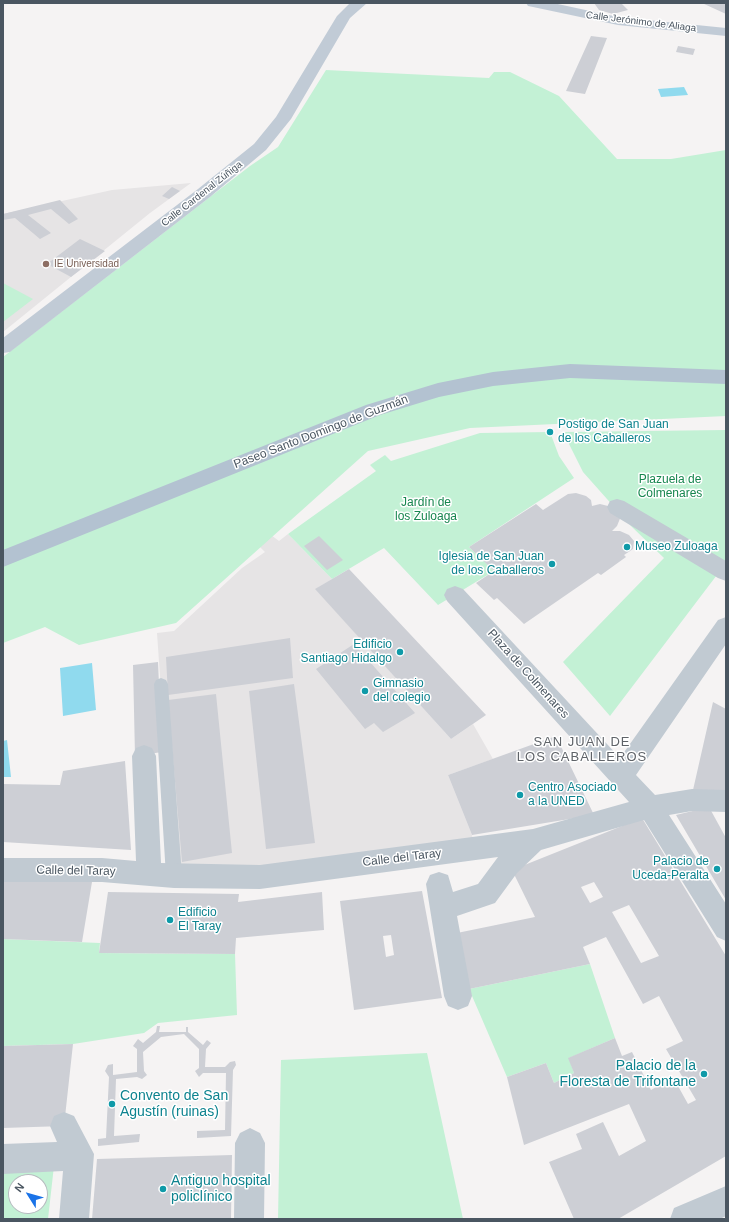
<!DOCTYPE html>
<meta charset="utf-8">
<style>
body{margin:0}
#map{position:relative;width:729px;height:1222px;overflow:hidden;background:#f5f3f3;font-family:Helvetica,sans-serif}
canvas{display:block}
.frame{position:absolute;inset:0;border:4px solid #4a5661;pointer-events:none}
.north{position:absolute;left:8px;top:1174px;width:40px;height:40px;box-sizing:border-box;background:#fff;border:1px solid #b7bbc0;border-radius:50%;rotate:307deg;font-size:11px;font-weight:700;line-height:16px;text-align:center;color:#4a5661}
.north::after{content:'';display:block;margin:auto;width:14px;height:18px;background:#1a73e8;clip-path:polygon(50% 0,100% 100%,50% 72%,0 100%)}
</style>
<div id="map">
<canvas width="729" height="1222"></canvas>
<div class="frame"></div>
<div class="north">N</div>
</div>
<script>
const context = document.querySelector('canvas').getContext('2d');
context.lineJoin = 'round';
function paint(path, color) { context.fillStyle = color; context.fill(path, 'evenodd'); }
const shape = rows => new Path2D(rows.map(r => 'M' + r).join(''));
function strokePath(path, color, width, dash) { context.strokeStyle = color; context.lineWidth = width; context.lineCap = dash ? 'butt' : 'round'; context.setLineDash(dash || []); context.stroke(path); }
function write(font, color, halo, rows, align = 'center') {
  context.font = font + ' Helvetica,sans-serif'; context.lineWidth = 3; context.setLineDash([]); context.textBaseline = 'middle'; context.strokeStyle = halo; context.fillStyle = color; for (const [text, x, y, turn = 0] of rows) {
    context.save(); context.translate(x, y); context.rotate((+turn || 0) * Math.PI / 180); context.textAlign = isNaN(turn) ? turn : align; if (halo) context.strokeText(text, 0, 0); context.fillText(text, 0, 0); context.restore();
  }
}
paint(shape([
 [191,183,150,213,3,332,3,214,112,190],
 [288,534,332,579,316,589,451,739,473,724,493,759,448,775,472,835,474,849,174,876,157,633,174,631,242,568,265,552,258,545,271,535,279,541]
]), '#e6e4e5');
paint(shape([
 [326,70,489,78,494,72,510,72,559,96,617,159,671,159,726,150,726,416,470,428,368,451,176,623,79,645,45,627,3,643,3,357,250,166,278,147],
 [3,283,33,299,3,322],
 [726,430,726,563,610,716,563,662,664,558,631,526,583,472,563,432],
 [550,432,559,456,574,478,469,547,494,571,438,605,384,548,332,579,288,534,376,471,370,465,385,455,391,461,480,433],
 [3,939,100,943,99,953,235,954,237,1015,158,1023,144,1033,73,1044,3,1046],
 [590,964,615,1038,569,1058,574,1073,554,1083,546,1063,507,1077,469,989],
 [427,1053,463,1219,278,1219,281,1060],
 [55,1157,48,1219,3,1219,3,1159],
 [16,1182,40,1182,40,1206,16,1206]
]), '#c3f1d5');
paint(shape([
 [684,87,688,95,661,97,658,89],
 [92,663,96,710,63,716,60,668],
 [7,740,11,777,3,777,3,741]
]), '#90daee');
paint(shape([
 [594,3,621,3,628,10,613,14,599,10],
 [702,3,726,3,726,14],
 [591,36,607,38,585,94,566,91],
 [678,46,695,49,693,55,676,52],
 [172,187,180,191,169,199,162,196],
 [60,200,78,219,69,224,51,209,28,215,51,233,40,239,15,218,3,220,3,214],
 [80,239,105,251,71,277,47,264],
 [576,493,586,496,591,500,592,506,600,504,608,506,621,516,617,526,612,531,620,531,629,535,634,541,633,549,624,555,626,557,601,575,598,573,524,624,497,598,494,600,476,583,494,571,469,547,536,504,543,510,568,494],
 [319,536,343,560,327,570,304,546],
 [349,569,486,715,451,739,315,589],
 [290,638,293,678,168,695,166,657],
 [354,644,415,713,383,732,374,723,365,729,316,669],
 [158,662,162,752,135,756,133,665],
 [294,684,315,843,266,849,249,691],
 [216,694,232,853,182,862,168,700],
 [713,702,726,709,726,795,693,790],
 [556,736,594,815,472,835,448,775],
 [125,761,131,850,3,842,3,784,60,785,63,771],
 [709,807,726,838,726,900,676,815],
 [642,818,726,956,726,1156,618,1219,574,1219,549,1162,582,1149,576,1134,603,1122,619,1156,646,1141,629,1104,524,1145,507,1077,546,1063,554,1083,574,1073,568,1058,615,1038,622,1056,632,1052,651,1090,673,1077,688,1104,696,1100,666,1049,683,1041,659,996,643,1004,606,937,583,947,590,964,469,989,457,933,535,917,512,870],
 [594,882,603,897,590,903,581,887],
 [629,905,659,956,641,963,612,912],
 [3,880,92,882,82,942,3,939],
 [422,891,442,998,354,1010,340,901],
 [391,935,394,955,386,957,383,936],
 [108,892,239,894,238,902,322,892,324,930,236,938,235,954,99,953],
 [157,1026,160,1026,159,1032,186,1032,186,1027,188,1027,188,1032,203,1045,207,1040,211,1043,206,1049,205,1067,225,1067,230,1062,235,1061,236,1065,233,1070,231,1136,197,1138,197,1131,225,1130,226,1073,203,1073,199,1077,195,1071,199,1068,199,1049,184,1034,161,1037,143,1052,144,1071,147,1075,142,1079,137,1077,116,1079,114,1136,140,1134,139,1142,98,1146,98,1139,106,1138,109,1077,105,1071,108,1065,113,1064,113,1075,137,1072,137,1049,133,1046,138,1039,143,1043,156,1032],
 [73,1044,64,1126,3,1128,3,1046],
 [232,1155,231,1219,92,1219,97,1159]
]), '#cdcfd5');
paint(shape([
 [161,678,166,680,168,684,182,876,179,881,174,883,169,881,166,876,154,684,156,680,161,678]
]), '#c1cad2');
paint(shape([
 [617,499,624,501,726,561,726,581,718,578,610,513,607,507,610,501,617,499],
 [455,586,463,589,620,758,718,620,726,617,726,644,636,775,655,795,692,789,726,790,726,812,692,811,669,815,726,904,726,941,717,937,644,820,541,850,517,873,495,903,457,916,472,996,468,1006,458,1010,448,1006,444,996,426,884,430,875,439,872,448,875,453,892,478,884,498,857,260,889,174,888,102,882,3,882,3,858,102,858,136,861,132,756,136,748,144,745,152,748,156,756,161,863,260,865,533,829,629,802,447,601,444,595,447,589,455,586],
 [64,1112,74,1116,94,1154,89,1219,59,1219,63,1171,3,1174,3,1144,57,1142,50,1126,54,1116,64,1112],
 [250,1128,260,1133,265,1143,264,1219,234,1219,235,1143,240,1133,250,1128],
 [726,1186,726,1216,720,1219,670,1219,674,1208,726,1186]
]), '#c1cad2');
paint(shape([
 [350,3,367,3,350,18,291,119,266,150,210,197,10,352,3,353,3,338,198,189,254,144,276,117,337,16,350,3],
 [526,3,553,3,618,17,726,28,726,36,618,25,533,7,528,6,526,3]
]), '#c1cbd6');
paint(shape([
 [570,364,726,370,726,384,570,378,493,386,439,397,380,415,3,567,3,550,366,405,438,383,493,372,570,364]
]), '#b3c2d1');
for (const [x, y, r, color] of [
 [46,264,4,"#8d6e63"],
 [550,432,4,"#0f9aa8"],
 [627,547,4,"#0f9aa8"],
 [552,564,4,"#0f9aa8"],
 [400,652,4,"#0f9aa8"],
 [365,691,4,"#0f9aa8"],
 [520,795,4,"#0f9aa8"],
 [717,869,4,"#0f9aa8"],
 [170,920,4,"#0f9aa8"],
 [704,1074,4,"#0f9aa8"],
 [112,1104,4,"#0f9aa8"],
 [163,1189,4,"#0f9aa8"]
]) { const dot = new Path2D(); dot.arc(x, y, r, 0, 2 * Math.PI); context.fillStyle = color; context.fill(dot); strokePath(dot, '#fff', 1.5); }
write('10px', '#4a5661', '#fff', [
 ["Calle Jerónimo de Aliaga",641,22,7],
 ["Calle Cardenal Zúñiga",202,194,-38]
]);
write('10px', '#785e54', '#fff', [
 ["IE Universidad",54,264]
], 'left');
write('12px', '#0d838f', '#fff', [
 ["Postigo de San Juan",558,425],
 ["de los Caballeros",558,439],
 ["Museo Zuloaga",635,547],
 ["Iglesia de San Juan",544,557,"right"],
 ["de los Caballeros",544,571,"right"],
 ["Edificio",392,645,"right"],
 ["Santiago Hidalgo",392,659,"right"],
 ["Gimnasio",373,684],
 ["del colegio",373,698],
 ["Centro Asociado",528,788],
 ["a la UNED",528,802],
 ["Palacio de",709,862,"right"],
 ["Uceda-Peralta",709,876,"right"],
 ["Edificio",178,913],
 ["El Taray",178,927]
], 'left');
write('12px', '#4a5661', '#fff', [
 ["Paseo Santo Domingo de Guzmán",321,432,-21],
 ["Plaza de Colmenares",528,674,48],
 ["Calle del Taray",402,858,-7],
 ["Calle del Taray",76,871,1]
]);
write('12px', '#17864f', '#fff', [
 ["Plazuela de",670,480],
 ["Colmenares",670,494],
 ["Jardín de",426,503],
 ["los Zuloaga",426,517]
]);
context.letterSpacing = '1px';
write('13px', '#5f6368', '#fff', [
 ["SAN JUAN DE",582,742],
 ["LOS CABALLEROS",582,757]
]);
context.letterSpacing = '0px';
write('14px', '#0d838f', '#fff', [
 ["Palacio de la",696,1066,"right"],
 ["Floresta de Trifontane",696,1082,"right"],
 ["Convento de San",120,1096],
 ["Agustín (ruinas)",120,1112],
 ["Antiguo hospital",171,1181],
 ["policlínico",171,1197]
], 'left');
</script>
